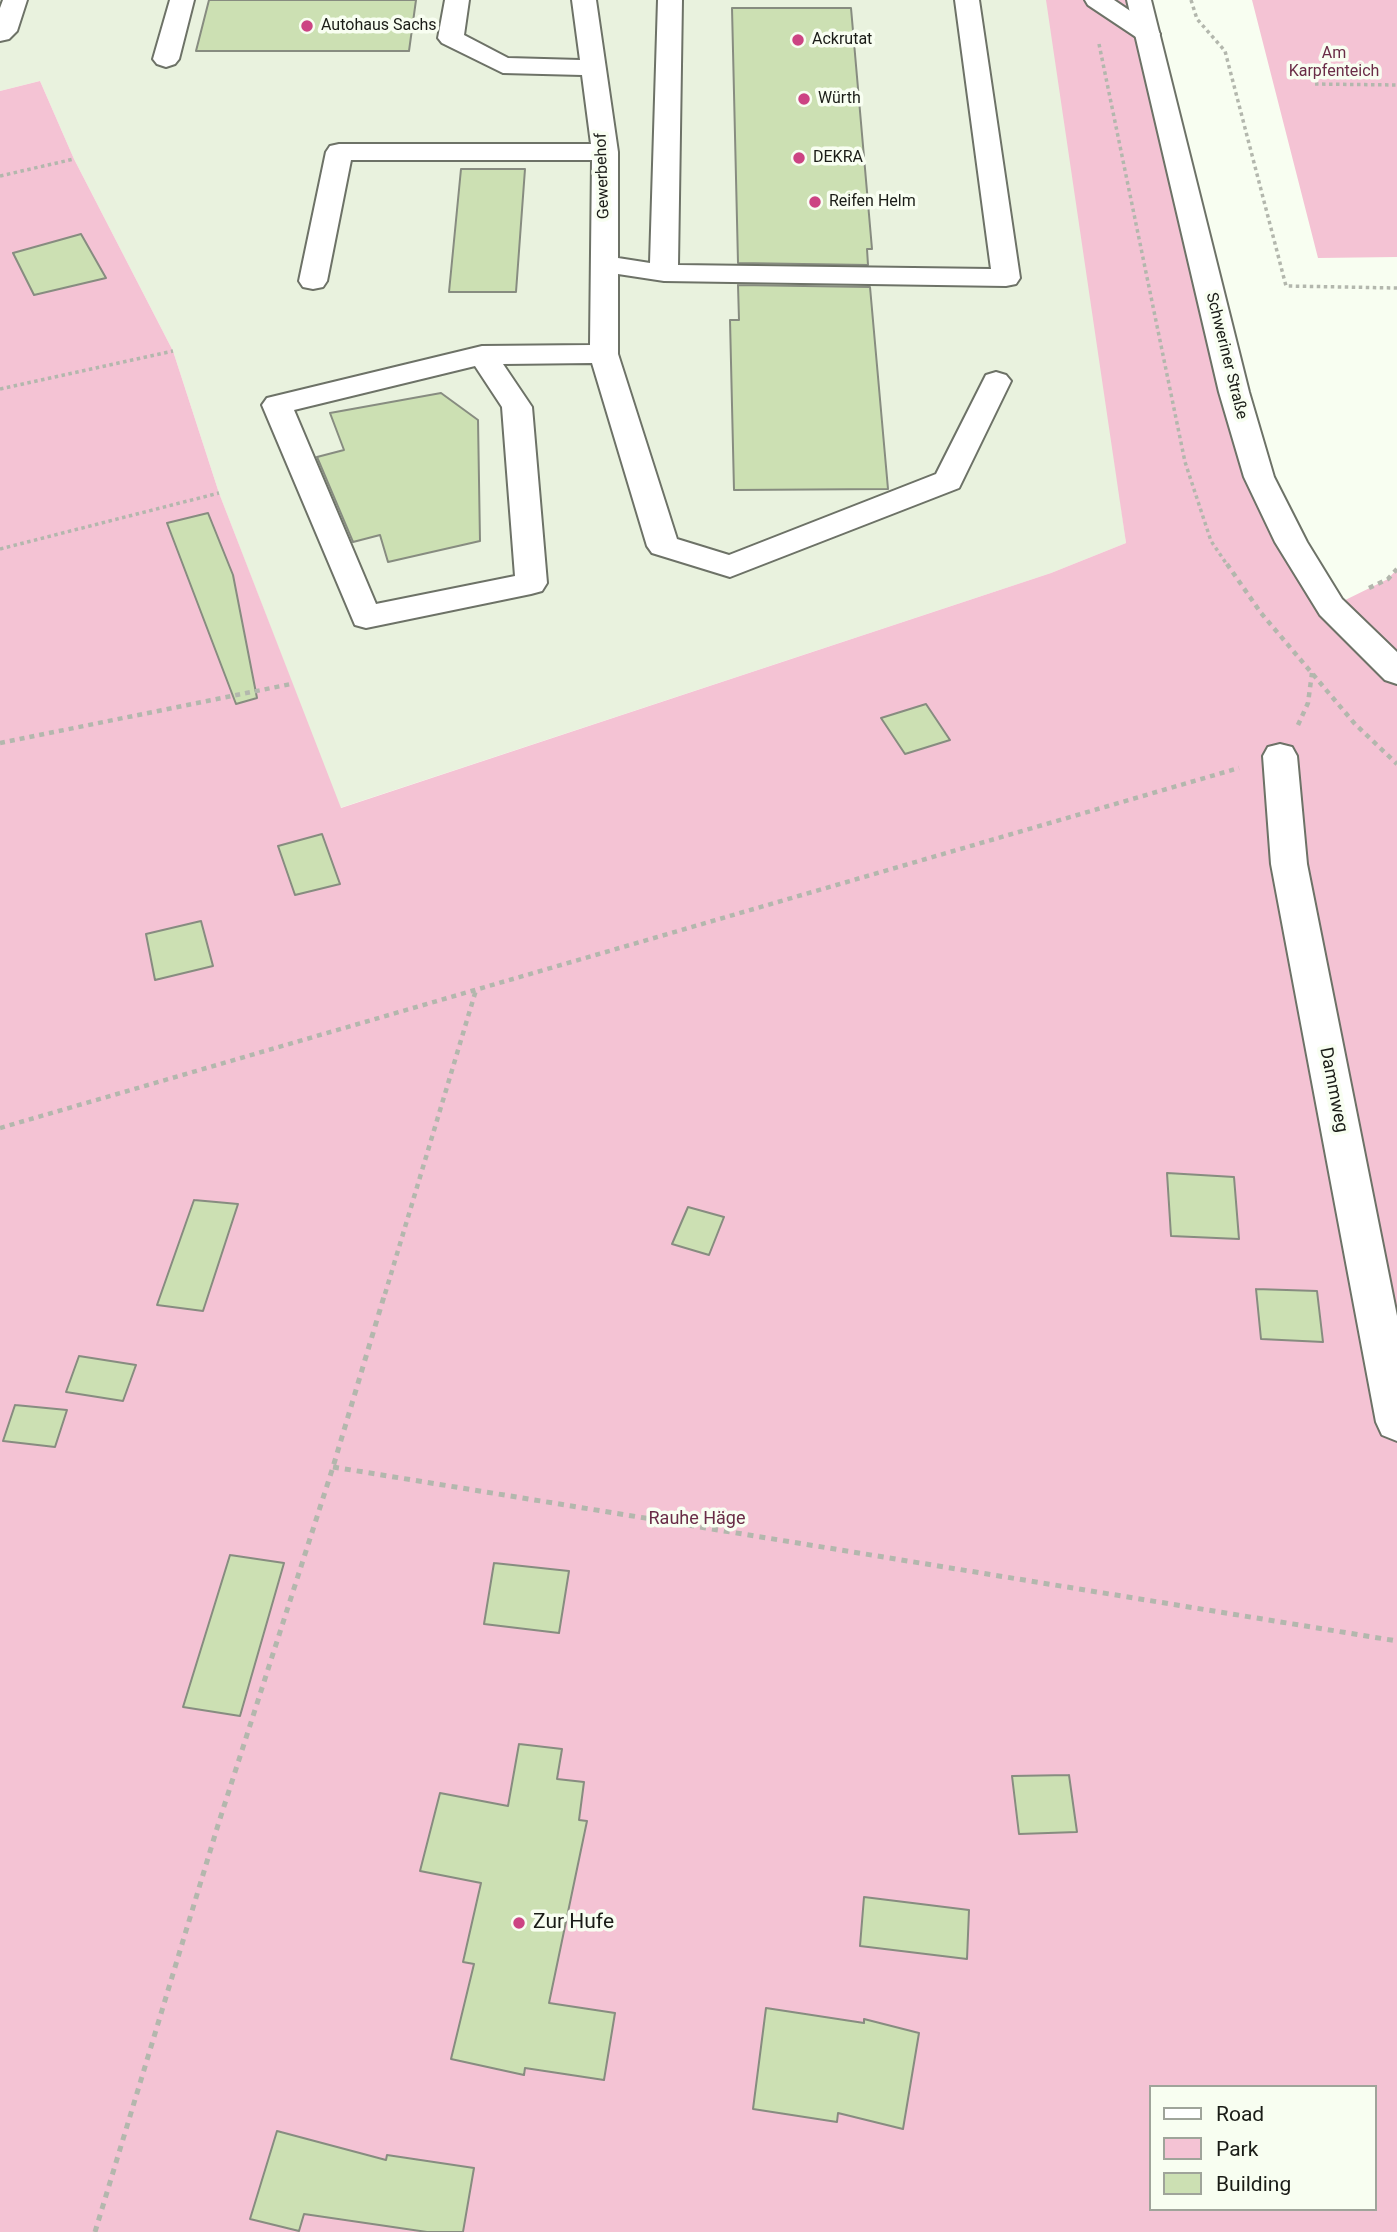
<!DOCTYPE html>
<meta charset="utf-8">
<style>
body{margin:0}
#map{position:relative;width:1397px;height:2232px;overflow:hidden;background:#f8fef1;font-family:Roboto,sans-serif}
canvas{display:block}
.legend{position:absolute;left:1149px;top:2085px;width:228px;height:126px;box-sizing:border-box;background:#f8fef1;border:2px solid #9fa49a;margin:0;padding:9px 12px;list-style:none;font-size:21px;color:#1a1c17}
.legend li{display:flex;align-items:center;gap:14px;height:35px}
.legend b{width:35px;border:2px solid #9fa49a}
</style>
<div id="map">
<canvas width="1397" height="2232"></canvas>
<ul class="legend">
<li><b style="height:9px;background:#fff"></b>Road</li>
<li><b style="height:19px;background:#f4c3d4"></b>Park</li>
<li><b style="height:19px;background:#cce0b3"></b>Building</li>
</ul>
</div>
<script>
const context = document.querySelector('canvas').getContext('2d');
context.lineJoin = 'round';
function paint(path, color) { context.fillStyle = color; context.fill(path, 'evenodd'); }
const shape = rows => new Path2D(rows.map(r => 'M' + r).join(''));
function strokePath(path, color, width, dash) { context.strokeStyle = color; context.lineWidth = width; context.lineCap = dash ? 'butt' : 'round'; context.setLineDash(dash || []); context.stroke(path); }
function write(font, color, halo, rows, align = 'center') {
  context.font = font + ' Roboto,sans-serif'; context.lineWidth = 7; context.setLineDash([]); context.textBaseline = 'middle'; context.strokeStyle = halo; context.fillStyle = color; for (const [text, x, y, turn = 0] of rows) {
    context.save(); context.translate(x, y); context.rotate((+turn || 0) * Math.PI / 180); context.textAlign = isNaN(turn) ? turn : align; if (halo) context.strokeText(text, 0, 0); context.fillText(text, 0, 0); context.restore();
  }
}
paint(shape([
 [0,0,1053,0,1126,543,1051,573,340,808,219,493,173,351,74,159,40,81,0,91]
]), '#e9f2de');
paint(shape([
 [1046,0,1139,0,1234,392,1331,607,1388,579,1397,569,1397,2232,0,2232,0,91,40,81,74,159,173,351,219,493,341,808,1051,573,1126,543],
 [1150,2087,1374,2087,1374,2209,1150,2209],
 [1252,0,1397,0,1397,257,1318,258]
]), '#f4c3d4');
const building = shape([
 [209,0,416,0,409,51,196,51,209,0],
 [732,8,851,8,872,249,867,249,868,265,738,263,732,8],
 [461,169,525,169,516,292,449,292,461,169],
 [81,234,106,278,34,295,13,253,81,234],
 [738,285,870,287,888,489,734,490,730,320,739,320,738,285],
 [441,393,478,420,480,541,388,562,380,535,353,542,317,457,344,450,330,413,441,393],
 [208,513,233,575,257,698,236,704,167,523,208,513],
 [926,704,950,740,905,754,881,718,926,704],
 [322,834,340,884,295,895,278,846,322,834],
 [201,921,213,966,155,980,146,934,201,921],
 [1167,1173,1234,1177,1239,1239,1171,1236,1167,1173],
 [194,1200,238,1204,203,1311,157,1305,194,1200],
 [688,1207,724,1217,709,1255,672,1244,688,1207],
 [1256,1289,1317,1291,1323,1342,1261,1339,1256,1289],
 [79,1356,136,1365,123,1401,66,1392,79,1356],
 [15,1405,67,1410,55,1447,3,1441,15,1405],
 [230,1555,284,1563,240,1716,183,1707,230,1555],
 [494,1563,569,1571,559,1633,484,1624,494,1563],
 [519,1744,562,1749,557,1779,584,1782,579,1820,587,1821,549,2003,615,2013,604,2080,525,2068,524,2075,451,2059,474,1964,463,1962,481,1883,420,1871,440,1793,508,1806,519,1744],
 [1069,1775,1077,1832,1019,1834,1012,1776,1069,1775],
 [864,1897,969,1910,967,1959,860,1946,864,1897],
 [766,2008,864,2023,864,2019,919,2033,903,2129,838,2113,837,2122,753,2109,766,2008],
 [277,2131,386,2160,387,2155,474,2168,463,2232,427,2232,304,2214,299,2231,250,2219,277,2131]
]);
paint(building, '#cce0b3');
strokePath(building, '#878c80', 2);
const minor = shape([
 [3,0,27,0,17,31,9,39,0,41,0,8,3,0],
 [170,0,194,0,179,59,175,64,166,67,157,64,153,59,170,0],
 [445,0,469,0,464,35,508,58,580,60,572,0,596,0,618,152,618,258,650,263,658,0,682,0,678,265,991,269,955,0,979,0,1020,278,1016,284,1006,286,664,281,618,274,618,354,677,539,729,555,936,474,986,375,996,372,1006,375,1011,381,959,488,730,577,652,553,647,546,592,363,503,364,532,407,547,583,542,591,531,594,366,628,355,625,262,405,267,398,482,346,590,345,592,160,351,160,327,281,323,287,313,289,303,287,299,281,326,152,330,146,339,144,591,144,582,75,503,73,442,43,438,38,445,0],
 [475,366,502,407,515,576,376,604,294,410,475,366],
 [1085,0,1114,0,1157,29,1160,34,1157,39,1148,41,1139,39,1088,5,1085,0],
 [1280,744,1292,747,1297,756,1307,864,1397,1316,1397,1441,1382,1435,1376,1422,1271,864,1263,756,1268,747,1280,744]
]);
const major = shape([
 [1127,0,1151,0,1249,392,1274,477,1307,542,1342,599,1397,652,1397,684,1385,680,1320,615,1275,542,1244,477,1219,392,1127,0]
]);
strokePath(minor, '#6d7267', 4);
strokePath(major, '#6d7267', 4);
strokePath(shape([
 [1191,0,1197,19,1225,51,1286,286,1397,288],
 [1099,44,1185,462,1211,541,1228,566],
 [1315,84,1397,85],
 [0,176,74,159],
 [0,389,173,351],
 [0,549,219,493]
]), '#b3b7ad', 3.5, [3.5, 3.5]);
strokePath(shape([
 [1227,564,1261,613,1355,724,1397,764],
 [1369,588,1388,579,1397,569],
 [1298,725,1308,703,1312,673],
 [0,743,291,684],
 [0,1128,1239,768],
 [385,1294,476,990]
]), '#b3b7ad', 4.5, [5, 5]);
strokePath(shape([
 [333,1467,1397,1641],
 [95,2232,218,1825,333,1467,385,1293]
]), '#b3b7ad', 5, [6, 6]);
paint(minor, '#fff');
paint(major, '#fff');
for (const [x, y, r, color] of [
 [307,26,7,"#cc4483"],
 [798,40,7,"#cc4483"],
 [804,99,7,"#cc4483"],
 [799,158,7,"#cc4483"],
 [815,202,7,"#cc4483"],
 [519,1923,7,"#cc4483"]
]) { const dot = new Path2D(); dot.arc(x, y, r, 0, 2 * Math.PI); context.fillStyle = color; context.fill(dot); strokePath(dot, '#f8fef1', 2.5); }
write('16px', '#1a1c17', '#f8fef1', [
 ["Autohaus Sachs",321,26],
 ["Ackrutat",812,40],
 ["Würth",818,99],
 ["DEKRA",813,158],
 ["Reifen Helm",829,202]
], 'left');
write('16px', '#6a2c47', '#f8fef1', [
 ["Am",1334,54],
 ["Karpfenteich",1334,72]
]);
write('16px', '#1a1c17', '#f8fef1', [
 ["Gewerbehof",603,176,-92],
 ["Schweriner Straße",1226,356,76]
]);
write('18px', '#1a1c17', '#f8fef1', [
 ["Dammweg",1333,1090,79]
]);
write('18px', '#6a2c47', '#f8fef1', [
 ["Rauhe Häge",697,1519]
]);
write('21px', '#1a1c17', '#f8fef1', [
 ["Zur Hufe",533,1923]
], 'left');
</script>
